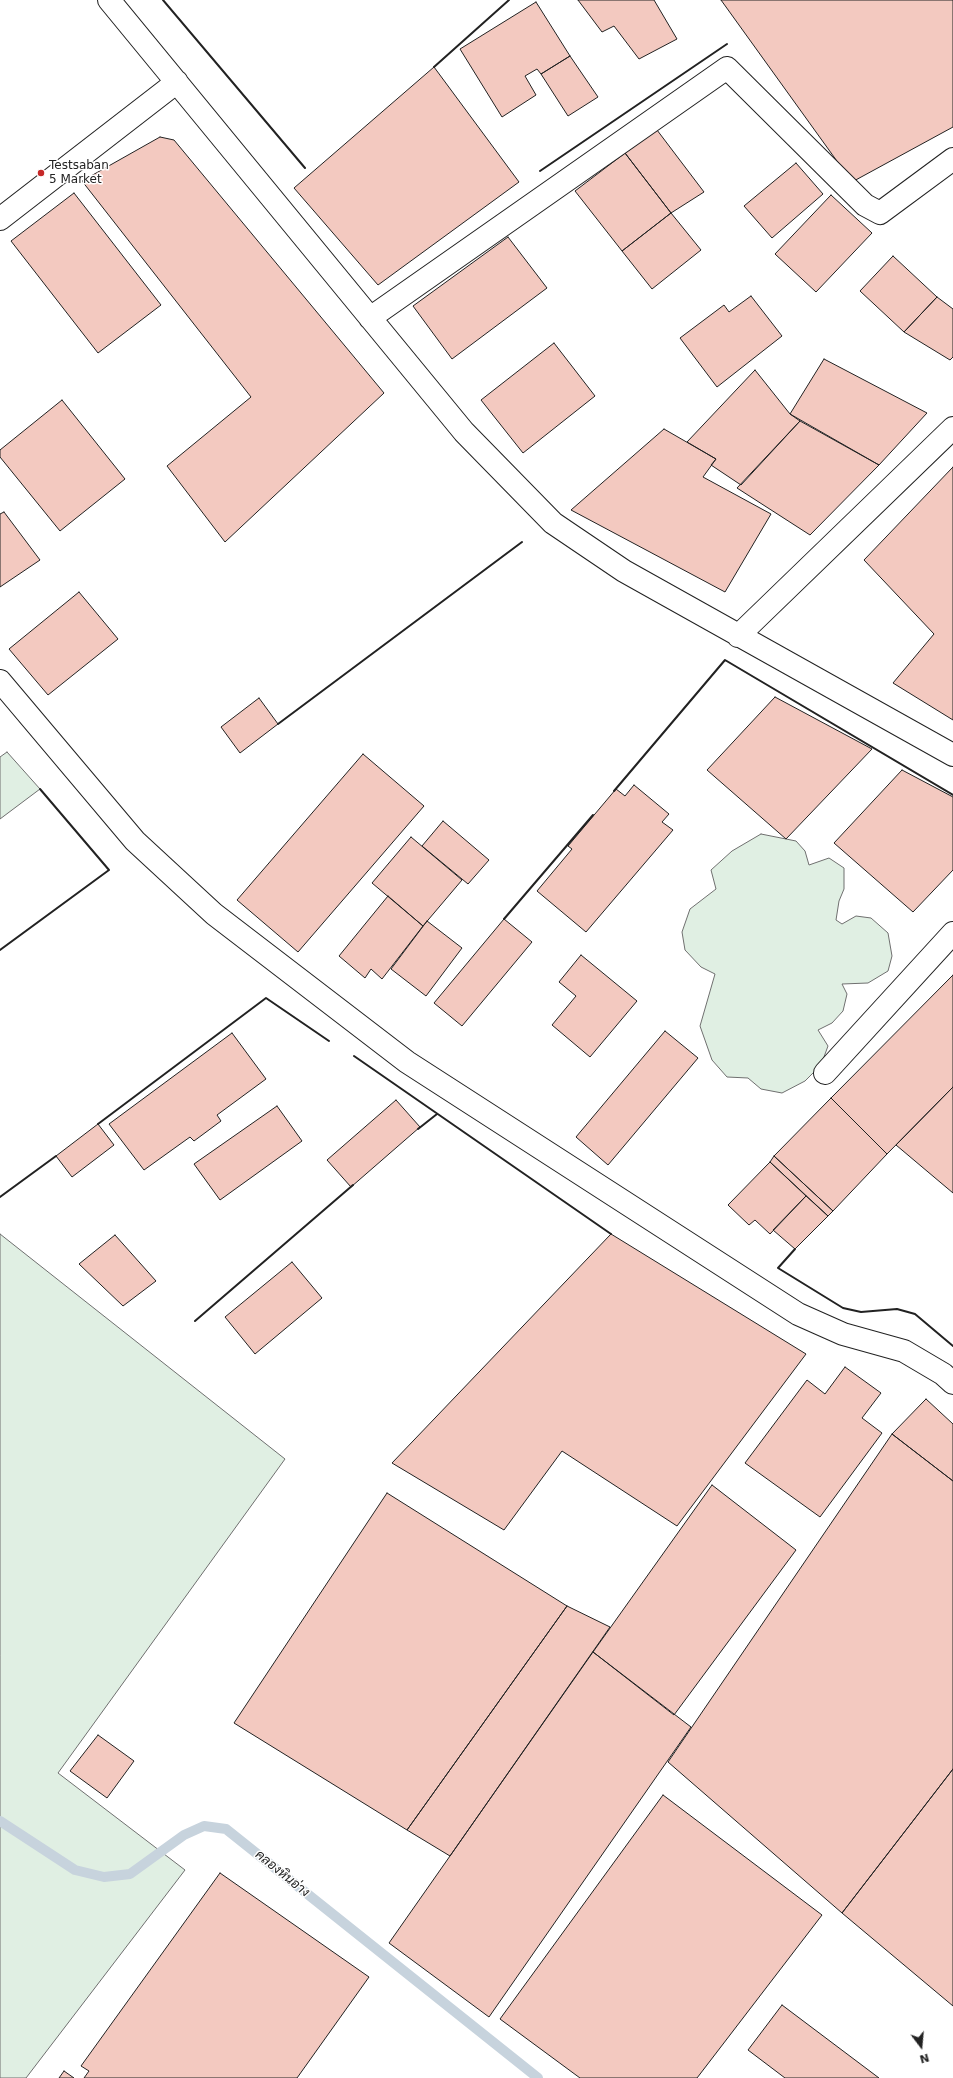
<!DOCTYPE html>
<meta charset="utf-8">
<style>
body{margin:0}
#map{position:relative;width:953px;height:2078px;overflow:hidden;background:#fff;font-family:"DejaVu Sans",sans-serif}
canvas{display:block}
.north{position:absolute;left:901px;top:2026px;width:40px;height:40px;-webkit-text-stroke:3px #fff;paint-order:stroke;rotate:164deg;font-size:11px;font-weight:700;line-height:16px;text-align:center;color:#222}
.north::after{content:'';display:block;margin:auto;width:14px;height:18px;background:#222;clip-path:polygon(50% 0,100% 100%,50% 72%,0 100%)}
</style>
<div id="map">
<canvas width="953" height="2078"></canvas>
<div class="north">N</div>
</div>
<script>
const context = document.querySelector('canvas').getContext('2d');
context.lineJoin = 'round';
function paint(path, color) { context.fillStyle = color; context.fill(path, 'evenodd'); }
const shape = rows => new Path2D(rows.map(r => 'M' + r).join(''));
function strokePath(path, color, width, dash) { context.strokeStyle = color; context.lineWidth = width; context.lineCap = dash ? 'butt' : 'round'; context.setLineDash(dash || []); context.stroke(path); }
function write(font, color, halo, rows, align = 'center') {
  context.font = font + ' "DejaVu Sans",Sarabun,sans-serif'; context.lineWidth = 3; context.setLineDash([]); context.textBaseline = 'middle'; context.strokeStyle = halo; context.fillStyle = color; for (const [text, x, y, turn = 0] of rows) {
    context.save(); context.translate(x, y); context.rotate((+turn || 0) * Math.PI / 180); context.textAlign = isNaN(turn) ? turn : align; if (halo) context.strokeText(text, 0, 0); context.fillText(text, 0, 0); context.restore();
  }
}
const green = shape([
 [7,752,40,789,0,819,0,757,7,752],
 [761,834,796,841,805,851,809,865,829,858,844,868,844,889,839,901,836,920,842,924,856,916,871,918,888,933,892,956,888,971,868,983,842,984,847,994,843,1011,832,1023,818,1030,828,1046,821,1065,805,1081,782,1093,761,1089,748,1078,727,1077,712,1060,700,1026,715,974,701,967,685,950,682,932,690,909,716,889,711,870,732,851,761,834],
 [0,1234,285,1459,58,1773,185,1870,26,2078,0,2078,0,1234]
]);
paint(green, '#e0efe3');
strokePath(green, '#6f6f6f', 1);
strokePath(shape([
 [0,1821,75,1870,104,1877,130,1874,184,1835,204,1826,226,1829,538,2078]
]), '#c7d3dd', 10);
const building = shape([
 [578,0,654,0,677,39,639,59,614,26,602,32,578,0],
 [721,0,953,0,953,127,852,182,721,0],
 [536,2,570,56,541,74,537,69,525,76,536,95,502,117,460,49,536,2],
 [570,56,598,97,568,116,541,74,570,56],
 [434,67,519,182,378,285,294,188,434,67],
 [657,130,704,192,671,213,625,153,657,130],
 [160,137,174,140,384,393,225,542,167,466,251,397,82,181,160,137],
 [625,153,671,213,622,251,575,191,625,153],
 [796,163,823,194,772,238,744,206,796,163],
 [74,193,161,305,98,353,11,241,74,193],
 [831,195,872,233,816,292,775,254,831,195],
 [671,213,701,250,652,289,622,251,671,213],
 [508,237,547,288,452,359,413,306,508,237],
 [893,256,937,297,904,332,860,291,893,256],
 [751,296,782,336,717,387,680,338,724,305,729,312,751,296],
 [937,297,953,309,953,357,950,360,904,332,937,297],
 [554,343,595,396,523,453,481,400,554,343],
 [824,359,927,413,879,465,790,414,824,359],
 [755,370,790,414,800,421,741,485,711,465,716,459,687,442,755,370],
 [62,400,125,479,60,531,0,457,0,450,62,400],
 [800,421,879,465,810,535,737,488,800,421],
 [664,429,716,459,703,477,771,514,725,592,571,510,664,429],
 [953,467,953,720,893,683,934,634,864,560,953,467],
 [4,512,40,560,0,587,0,514,4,512],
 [79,592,118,639,48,695,9,649,79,592],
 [775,697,872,749,786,839,707,770,775,697],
 [259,698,278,724,240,753,221,727,259,698],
 [363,754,424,806,298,952,237,900,363,754],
 [902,770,953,797,953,870,913,912,834,843,902,770],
 [634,785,669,814,662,822,673,830,586,932,537,891,572,849,568,846,616,789,625,796,634,785],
 [443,821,489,860,468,884,422,846,443,821],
 [411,837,462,880,423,926,372,883,411,837],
 [388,896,423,926,382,979,371,969,365,978,339,956,388,896],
 [504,919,532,942,462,1026,434,1003,504,919],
 [427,921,462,948,426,996,391,969,427,921],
 [581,955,637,1001,590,1057,552,1025,576,996,559,982,581,955],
 [953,975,953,1087,887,1154,831,1098,953,975],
 [665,1031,698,1058,608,1165,576,1137,665,1031],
 [232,1033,266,1079,217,1115,221,1121,194,1141,190,1137,144,1170,109,1124,232,1033],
 [953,1087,953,1193,896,1145,953,1087],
 [831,1098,887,1154,833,1211,774,1156,831,1098],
 [396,1100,420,1127,351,1187,327,1160,396,1100],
 [277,1106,302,1141,220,1200,194,1164,277,1106],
 [98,1124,114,1145,72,1177,56,1156,98,1124],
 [774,1156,833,1211,828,1216,770,1162,774,1156],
 [770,1162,806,1196,770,1234,755,1220,749,1225,728,1205,770,1162],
 [806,1196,828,1216,795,1249,773,1230,806,1196],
 [611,1234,806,1354,677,1526,562,1451,504,1530,392,1463,611,1234],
 [115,1235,156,1281,123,1306,79,1264,115,1235],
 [292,1262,322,1298,255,1354,225,1317,292,1262],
 [845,1367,881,1393,862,1418,882,1433,820,1517,745,1463,807,1380,825,1394,845,1367],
 [926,1399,953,1424,953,1481,892,1434,926,1399],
 [892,1434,953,1481,953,1769,842,1913,668,1762,892,1434],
 [712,1485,796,1550,674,1715,593,1652,712,1485],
 [387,1493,567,1606,407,1830,234,1723,387,1493],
 [567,1606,610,1627,450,1856,407,1830,567,1606],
 [593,1652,691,1727,489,2017,389,1943,593,1652],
 [98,1735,134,1761,107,1798,70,1771,98,1735],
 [953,1769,953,2006,842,1913,953,1769],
 [663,1795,822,1915,697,2078,580,2078,500,2019,663,1795],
 [220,1873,369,1977,297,2078,84,2078,89,2071,81,2066,220,1873],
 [782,2005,879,2078,785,2078,748,2050,782,2005],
 [64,2071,74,2078,59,2078,64,2071]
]);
paint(building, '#f3c9c0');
strokePath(building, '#222', 1);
const minor = shape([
 [109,0,464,432,553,523,624,571,953,755],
 [0,219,177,82],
 [370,318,727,68,865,205,880,213,953,159],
 [738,636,953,428],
 [0,681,135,841,214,914,407,1062,798,1314,843,1334,904,1351,943,1374,953,1383],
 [825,1073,953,933]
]);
strokePath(minor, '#222', 24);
strokePath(minor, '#fff', 22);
strokePath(shape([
 [163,0,305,168],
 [434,67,509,0],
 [540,171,727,44],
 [278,724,522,542],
 [614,791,725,660,953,795],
 [504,919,593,815],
 [0,950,109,870,40,789],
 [354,1056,611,1234],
 [98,1124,266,998,329,1041],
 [418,1129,437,1114],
 [0,1197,56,1156],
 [795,1249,778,1268,843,1308,861,1312,897,1309,915,1314,953,1346],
 [195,1321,353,1185]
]), '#222', 2);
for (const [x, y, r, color] of [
 [41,173,4,"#c62828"]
]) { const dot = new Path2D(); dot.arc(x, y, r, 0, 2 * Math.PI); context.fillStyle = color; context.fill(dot); strokePath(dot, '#fff', 1.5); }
write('12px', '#222', '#fff', [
 ["Testsaban",49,166],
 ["5 Market",49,180]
], 'left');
write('italic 13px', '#222', '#fff', [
 ["คลองหินอ่าง",282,1874,39]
]);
</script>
